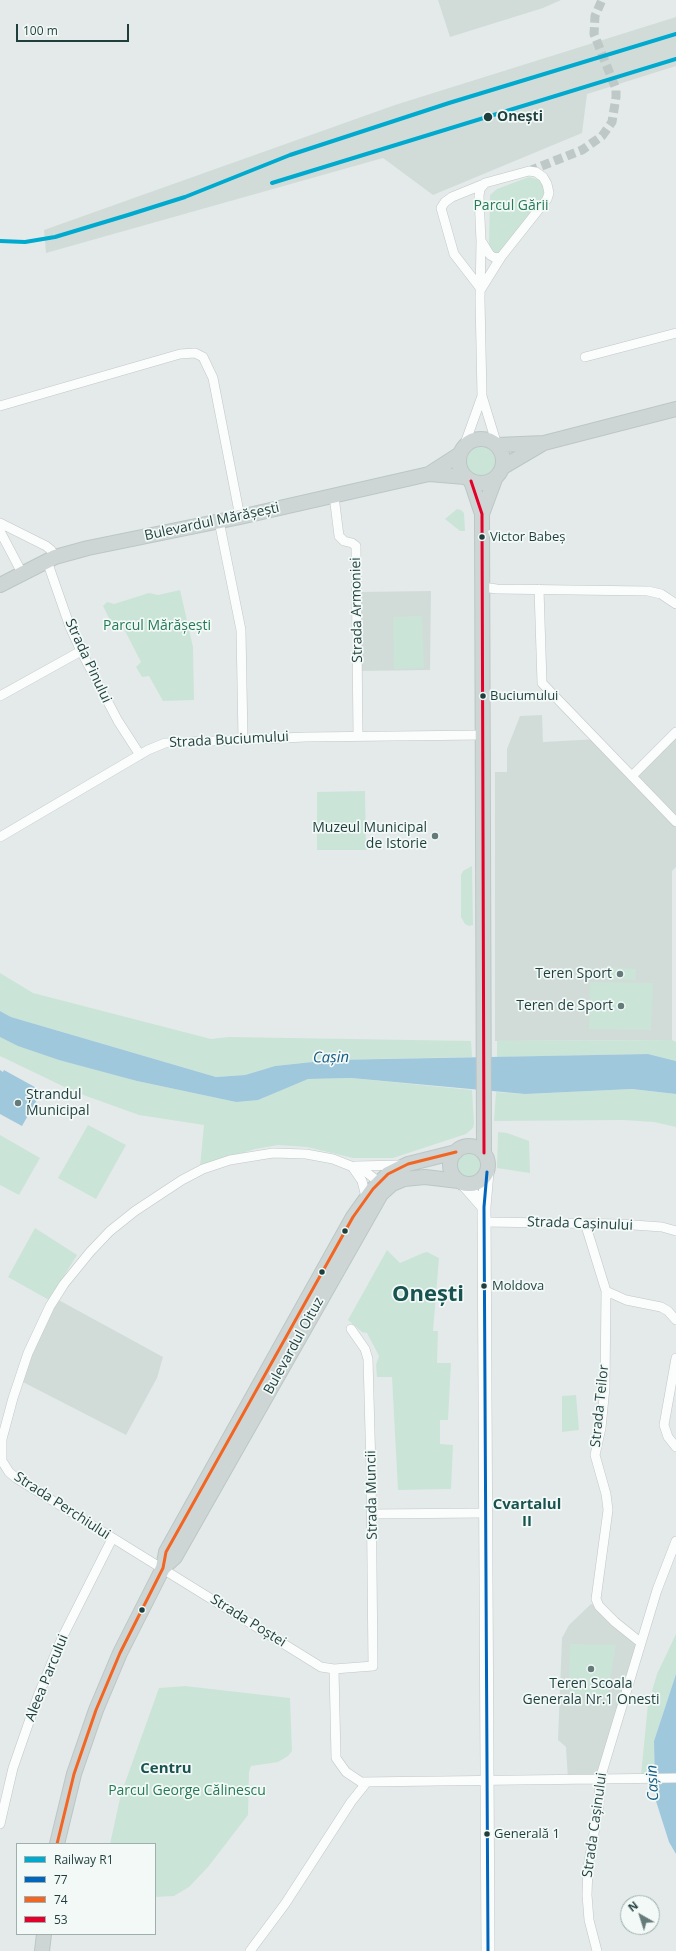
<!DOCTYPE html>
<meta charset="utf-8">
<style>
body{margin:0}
#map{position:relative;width:676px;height:1951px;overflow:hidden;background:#e4eae9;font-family:"Open Sans",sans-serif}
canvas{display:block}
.legend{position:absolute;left:16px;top:1843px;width:140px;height:92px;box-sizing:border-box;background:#f2f9f7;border:1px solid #9eafad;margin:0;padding:5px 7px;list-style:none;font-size:12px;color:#1f3f3d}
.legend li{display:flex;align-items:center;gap:8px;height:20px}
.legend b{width:20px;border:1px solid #9eafad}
.north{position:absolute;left:620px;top:1895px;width:40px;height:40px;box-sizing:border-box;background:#f2f9f7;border:1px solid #9eafad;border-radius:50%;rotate:321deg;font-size:11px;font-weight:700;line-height:16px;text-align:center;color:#1f3f3d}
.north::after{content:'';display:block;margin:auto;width:14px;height:18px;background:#647b79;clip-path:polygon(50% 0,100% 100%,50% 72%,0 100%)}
.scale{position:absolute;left:16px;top:24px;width:113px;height:18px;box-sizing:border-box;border:2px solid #1f3f3d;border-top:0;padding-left:5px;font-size:12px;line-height:14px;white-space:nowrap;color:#1f3f3d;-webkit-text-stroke:3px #f2f9f7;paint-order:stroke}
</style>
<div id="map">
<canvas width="676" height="1951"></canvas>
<ul class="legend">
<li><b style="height:5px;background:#00a9ce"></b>Railway R1</li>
<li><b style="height:5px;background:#0065bd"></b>77</li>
<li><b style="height:5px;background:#f26522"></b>74</li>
<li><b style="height:5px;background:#e4002b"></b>53</li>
</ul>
<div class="north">N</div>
<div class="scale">100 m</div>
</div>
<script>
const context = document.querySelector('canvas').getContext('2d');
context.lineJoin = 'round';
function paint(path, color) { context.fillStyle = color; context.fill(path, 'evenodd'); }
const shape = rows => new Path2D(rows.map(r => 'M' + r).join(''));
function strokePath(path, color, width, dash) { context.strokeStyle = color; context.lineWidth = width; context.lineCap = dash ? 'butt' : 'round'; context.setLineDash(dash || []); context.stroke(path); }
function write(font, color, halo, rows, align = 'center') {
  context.font = font + ' "Open Sans",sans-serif'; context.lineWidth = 3.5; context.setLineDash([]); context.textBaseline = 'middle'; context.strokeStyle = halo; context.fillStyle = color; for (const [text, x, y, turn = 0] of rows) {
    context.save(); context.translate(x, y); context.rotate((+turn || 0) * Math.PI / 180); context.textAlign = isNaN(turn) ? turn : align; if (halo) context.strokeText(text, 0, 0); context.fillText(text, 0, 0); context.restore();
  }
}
paint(shape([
 [438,0,561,0,543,8,450,37],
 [676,17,676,66,587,94,582,133,433,195,383,158,46,253,44,230,395,105],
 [431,591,430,670,358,671,357,592],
 [542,715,543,742,598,739,632,776,676,732,676,867,672,871,672,1040,495,1041,495,772,507,772,507,749,520,716],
 [55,1298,163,1357,157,1378,126,1435,19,1380],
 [591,1604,601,1607,640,1642,600,1779,568,1780,566,1747,558,1740,562,1638,569,1625]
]), '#d1dcd9');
paint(shape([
 [529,177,541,180,546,194,500,252,495,254,489,246,490,195,497,189],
 '464 461a17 17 0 1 1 34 0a17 17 0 1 1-34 0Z',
 [457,509,461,510,464,513,465,531,460,531,445,519],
 [180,590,193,647,194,700,163,701,149,676,142,677,136,667,141,662,121,623,112,624,103,606,107,602,114,604,149,593,158,595],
 [422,616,424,668,394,669,393,617],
 [365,791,366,850,317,850,317,792],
 [472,866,473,925,469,926,465,924,461,917,461,875,463,871],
 [604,967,636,969,635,980,604,979],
 [0,973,33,993,211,1039,229,1037,471,1041,472,1057,331,1060,275,1066,245,1075,216,1077,11,1017,0,1011],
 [590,982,653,983,651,1030,589,1029],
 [0,1037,137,1081,236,1102,308,1079,351,1078,472,1090,474,1124,473,1128,466,1134,393,1158,353,1158,307,1147,278,1145,255,1149,200,1167,204,1125,139,1115,75,1092,0,1056],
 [672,1040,676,1042,676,1061,648,1054,497,1057,497,1041],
 [632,1089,676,1094,676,1127,654,1122,623,1120,494,1121,496,1092,525,1094],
 [88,1125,126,1145,96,1199,58,1178],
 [498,1132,507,1133,529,1141,530,1173,497,1168],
 [0,1135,40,1158,19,1195,0,1185],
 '451 1165a18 18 0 1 1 36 0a18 18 0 1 1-36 0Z',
 [35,1228,77,1255,49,1300,8,1277],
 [387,1250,400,1263,423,1253,427,1252,439,1258,433,1331,438,1331,437,1363,451,1363,448,1420,440,1420,440,1444,453,1445,451,1489,398,1490,392,1377,377,1377,376,1365,379,1356,367,1333,362,1332,348,1320],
 [576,1395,579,1430,562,1432,562,1396],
 [676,1634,676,1674,654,1741,654,1774,641,1775,648,1704,657,1674],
 [570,1644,616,1645,607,1696,569,1693],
 [185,1686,290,1698,292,1751,288,1756,278,1762,251,1766,249,1772,248,1815,208,1867,189,1887,174,1896,155,1897,155,1844,110,1844,121,1794,159,1688]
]), '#cbe4d8');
paint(shape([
 [0,1011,11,1017,216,1077,245,1075,275,1066,331,1060,648,1054,676,1061,676,1094,632,1089,525,1094,351,1078,308,1079,258,1100,236,1102,137,1081,59,1060,18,1046,0,1037],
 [0,1070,3,1072,4,1070,42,1091,22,1126,0,1114],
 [676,1674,676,1854,669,1842,655,1798,654,1741]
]), '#a0c8dc');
strokePath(shape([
 [529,171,582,150,602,136,612,122,616,97,616,89,594,34,595,16,602,0]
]), '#bdc8c7', 9, [9, 4.5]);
const street = shape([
 [482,242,490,255,495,258,501,257],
 [481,289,501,257,547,199,549,193,547,184,543,177,536,172,529,171,485,183,480,189,479,196,481,241,480,299,482,396,497,445],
 [481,289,454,254,441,208,445,202,452,197,484,184],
 [585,357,676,333],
 [0,406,180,354,195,353,203,357,213,378,240,517],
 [463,449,482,396],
 [334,496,339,536,344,541,352,543,356,546,358,736],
 [219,521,241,630,243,739],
 [0,523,46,546,51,550,55,557],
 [0,531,22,573],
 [47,561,70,627,81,651,118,721,140,755],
 [482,587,497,589,648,591,661,594,676,604],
 [539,589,542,683,676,822],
 [0,696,81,651],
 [632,776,676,732],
 [0,837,148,750,165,743,306,737,483,735],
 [356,1166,401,1165],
 [353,1168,362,1181,366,1197],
 [484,1222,619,1224,662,1227,676,1231],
 [585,1223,606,1291,605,1387,601,1428,595,1455,606,1494,608,1510,596,1599,599,1606,615,1622,640,1642],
 [606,1291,626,1300,661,1307,668,1311,676,1320],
 [351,1329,365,1349,368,1359,371,1469,373,1666,334,1669,321,1667,16,1478,9,1472,2,1461,2,1439,13,1398,28,1353,50,1306,64,1284,90,1252,110,1231,135,1211,182,1180,203,1169,230,1160,273,1153,306,1154,333,1159,366,1172,384,1186],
 [676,1358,664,1425,668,1437,676,1447],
 [372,1514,486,1513],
 [334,1669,336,1758,346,1772,361,1782,676,1778],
 [0,1824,13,1768,38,1696,62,1638,112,1539],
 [250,1951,285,1904,351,1802,367,1782],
 [597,1951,589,1920,587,1895,588,1867,599,1805,600,1779,657,1590,676,1541]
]);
const secondary = shape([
 [487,1172,484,1207,488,1951],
 [463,1183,484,1207]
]);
const primary = shape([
 '459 461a22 22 0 1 1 44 0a22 22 0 1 1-44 0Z',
 [497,445,544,443,676,409],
 [503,467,542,444],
 [429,474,460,454],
 [471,481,482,514,484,1153],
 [482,514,495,479],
 [0,585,55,557,88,548,240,517,429,474,465,477],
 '450 1165a19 19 0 1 1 38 0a19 19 0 1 1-38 0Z',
 [163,1568,175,1557,381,1194,392,1184,404,1179,425,1177,459,1181],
 [57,1844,74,1774,96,1710,120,1653,163,1568,166,1552,353,1217,373,1189,388,1174,408,1164,456,1152],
 [42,1951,44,1934]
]);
strokePath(street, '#c1c7c6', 10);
strokePath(secondary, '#bfc8c6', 14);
strokePath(primary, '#bcc6c5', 16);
strokePath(street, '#fbfcfc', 9);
strokePath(secondary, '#fbfcfc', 13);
strokePath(primary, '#cdd6d5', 14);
strokePath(shape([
 [487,1172,484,1207,488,1951]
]), '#0065bd', 3);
strokePath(shape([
 [57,1844,74,1774,96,1710,120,1653,163,1568,166,1552,353,1217,373,1189,388,1174,408,1164,456,1152]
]), '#f26522', 3);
strokePath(shape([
 [471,481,482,514,484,1153]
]), '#e4002b', 3);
strokePath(shape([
 [272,183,676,59],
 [0,241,25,242,55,237,128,215,185,197,290,155,449,103,676,34]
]), '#00a9ce', 4);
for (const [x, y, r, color] of [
 [488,117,5,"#1f3f3d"],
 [482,537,3.5,"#1f3f3d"],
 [483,696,3.5,"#1f3f3d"],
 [435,836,4,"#647b79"],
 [620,974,4,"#647b79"],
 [621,1006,4,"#647b79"],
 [18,1103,4,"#647b79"],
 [345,1231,3.5,"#1f3f3d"],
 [322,1272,3.5,"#1f3f3d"],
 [484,1286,3.5,"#1f3f3d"],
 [142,1610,3.5,"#1f3f3d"],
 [591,1669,4,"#647b79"],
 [487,1834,3.5,"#1f3f3d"]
]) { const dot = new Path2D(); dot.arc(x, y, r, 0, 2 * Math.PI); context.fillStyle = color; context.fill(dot); strokePath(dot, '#f2f9f7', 1.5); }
write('13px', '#1f3f3d', '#f2f9f7', [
 ["Victor Babeș",490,537],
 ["Buciumului",490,696],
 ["Moldova",492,1286],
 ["Generală 1",494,1834]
], 'left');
write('bold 14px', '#1f3f3d', '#f2f9f7', [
 ["Onești",497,117]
], 'left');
write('14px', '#267a56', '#f2f9f7', [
 ["Parcul Gării",511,206],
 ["Parcul Mărășești",157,626],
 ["Parcul George Călinescu",187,1791]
]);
write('14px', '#1f3f3d', '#f2f9f7', [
 ["Bulevardul Mărășești",212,522,-12],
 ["Strada Armoniei",357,610,-91],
 ["Strada Pinului",88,661,65],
 ["Strada Buciumului",229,740,-3],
 ["Strada Cașinului",580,1224,2],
 ["Bulevardul Oituz",294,1346,-61],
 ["Strada Teilor",600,1406,-84],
 ["Strada Muncii",372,1495,-91],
 ["Strada Perchiului",62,1506,33],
 ["Strada Poștei",248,1621,32],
 ["Aleea Parcului",47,1678,-68],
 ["Strada Cașinului",595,1825,-82]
]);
write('14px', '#1f3f3d', '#f2f9f7', [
 ["Muzeul Municipal",427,828],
 ["de Istorie",427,844],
 ["Teren Sport",612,974],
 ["Teren de Sport",613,1006],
 ["Ștrandul",26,1095,"left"],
 ["Municipal",26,1111,"left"],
 ["Teren Scoala",591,1684,"center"],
 ["Generala Nr.1 Onesti",591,1700,"center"]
], 'right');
write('italic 15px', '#145a81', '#f2f9f7', [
 ["Cașin",331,1058,-1],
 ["Cașin",653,1783,-93]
]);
write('bold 15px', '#195350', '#f2f9f7', [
 ["Cvartalul",527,1505],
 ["II",527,1522],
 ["Centru",166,1769]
]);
write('bold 22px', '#195350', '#f2f9f7', [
 ["Onești",428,1295]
]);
</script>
